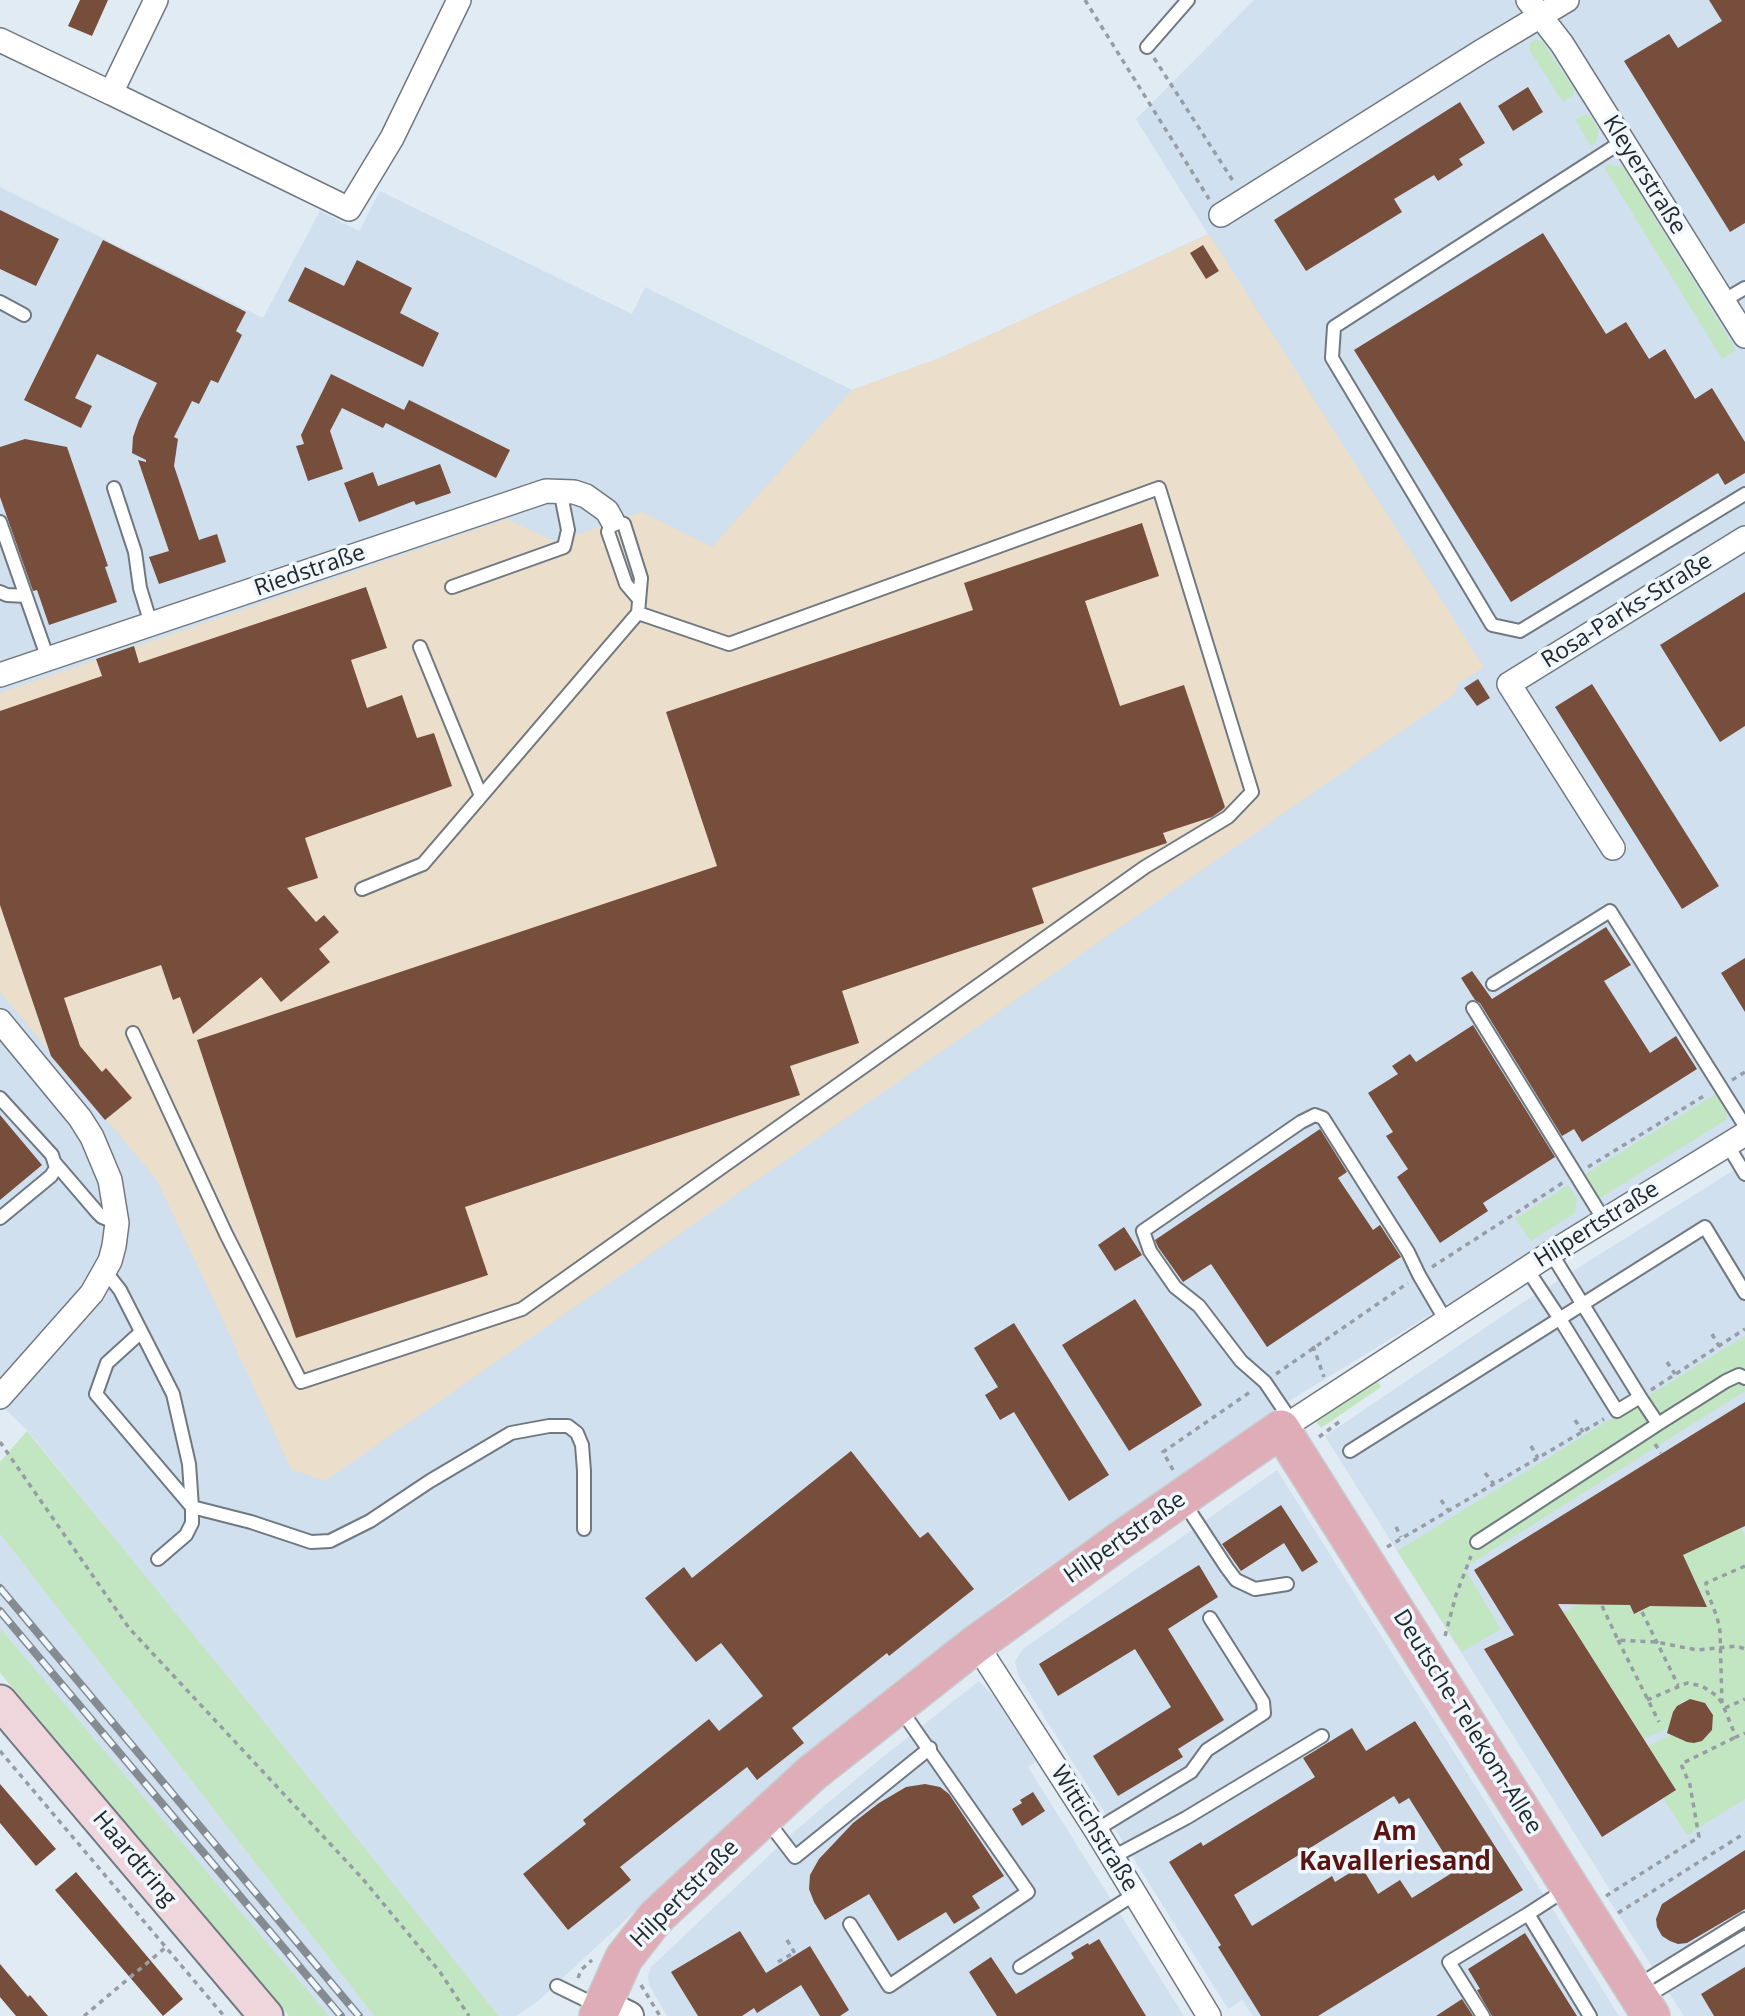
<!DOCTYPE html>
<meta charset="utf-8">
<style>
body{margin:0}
canvas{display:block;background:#e1ebf4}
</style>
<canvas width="1745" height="2016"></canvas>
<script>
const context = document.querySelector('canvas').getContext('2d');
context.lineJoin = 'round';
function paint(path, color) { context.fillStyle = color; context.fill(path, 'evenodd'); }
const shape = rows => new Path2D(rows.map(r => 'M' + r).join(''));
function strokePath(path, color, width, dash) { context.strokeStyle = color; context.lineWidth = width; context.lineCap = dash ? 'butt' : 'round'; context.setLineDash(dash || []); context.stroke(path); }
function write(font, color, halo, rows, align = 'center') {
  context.font = font + ' "Open Sans",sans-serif'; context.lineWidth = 7; context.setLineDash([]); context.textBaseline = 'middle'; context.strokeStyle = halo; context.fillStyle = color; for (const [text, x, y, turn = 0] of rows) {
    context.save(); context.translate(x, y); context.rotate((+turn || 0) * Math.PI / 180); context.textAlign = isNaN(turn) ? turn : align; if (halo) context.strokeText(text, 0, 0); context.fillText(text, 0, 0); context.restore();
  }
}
paint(shape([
 [1254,0,1745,0,1745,1123,1271,1412,1012,1592,890,1686,789,1768,538,2001,516,2016,499,2016,28,1431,0,1404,0,187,263,318,320,211,359,231,380,191,632,314,645,287,852,390,942,357,1208,234,1136,119],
 [1745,1163,1745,2016,1684,2016,1607,1897,1612,1893,1325,1436,1519,1305],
 [1277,1470,1540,1889,1619,2016,1253,2016,1242,2000,1228,2009,1018,1675,1015,1661,1023,1649],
 [0,1534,374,2016,328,2016,0,1629],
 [979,1681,997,1700,1036,1762,1028,1767,1184,2016,667,2016,649,1985,648,1976,651,1967,796,1830,879,1760]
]), '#d0e0ee');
paint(shape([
 [1209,234,1484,667,1458,684,1455,694,325,1481,291,1469,211,1294,156,1179,0,992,0,693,507,519,556,542,642,512,712,547,852,390,942,357]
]), '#ebdeca');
paint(shape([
 [1534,40,1542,41,1575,91,1574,95,1563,102,1529,50,1530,43],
 [1586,114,1590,116,1599,130,1596,142,1591,146,1575,120],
 [1608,164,1624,168,1736,350,1722,359,1604,167],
 [1716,1094,1727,1114,1726,1120,1597,1200,1582,1176],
 [1568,1185,1577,1199,1575,1213,1531,1241,1515,1219],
 [1745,1336,1745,1391,1464,1568,1501,1629,1462,1652,1397,1551],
 [1377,1380,1381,1387,1321,1428,1316,1421],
 [27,1431,236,1687,499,2016,374,2016,0,1534,0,1462],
 [1741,1528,1745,1537,1745,1799,1687,1835,1663,1798,1676,1790,1648,1746,1675,1733,1687,1742,1702,1741,1712,1730,1713,1715,1710,1708,1698,1700,1683,1701,1677,1706,1673,1712,1671,1727,1644,1739,1563,1612,1628,1581,1613,1605,1630,1605,1634,1614,1650,1606,1707,1606,1689,1569,1676,1558],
 [0,1628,329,2016,289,2016,0,1673]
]), '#c3e6c2');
paint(shape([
 [80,0,108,0,92,36,68,26],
 [1709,0,1745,0,1745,223,1730,232,1624,61,1669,34,1678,48,1722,21],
 [1528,87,1543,112,1513,131,1498,106],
 [1460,102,1485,143,1459,159,1463,165,1438,181,1434,175,1394,199,1402,212,1306,271,1274,220],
 [0,210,59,239,36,286,0,269],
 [1543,233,1606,334,1626,322,1649,359,1665,349,1695,399,1712,388,1745,442,1745,473,1725,485,1718,473,1511,602,1354,350],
 [103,240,246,312,236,331,242,335,218,383,211,380,199,404,192,401,174,437,178,439,174,466,199,540,217,534,226,562,159,584,149,557,169,551,138,460,146,462,146,460,132,453,133,437,139,420,157,383,97,354,75,398,92,406,81,428,24,400],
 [1203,245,1219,271,1206,279,1190,253],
 [357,260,412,288,400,313,439,333,423,367,288,301,305,267,344,286],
 [331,374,404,410,409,400,510,450,496,478,386,423,383,428,342,408,330,431,343,469,308,481,296,446,304,444,301,435],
 [25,439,67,447,108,566,105,567,117,602,49,625,37,590,33,591,0,497,0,447],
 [440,464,451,493,416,505,414,501,359,522,344,483,373,472,378,486],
 [1142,523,1159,576,1085,601,1120,706,1184,685,1225,807,1222,810,1212,817,1163,833,1167,843,1032,888,1044,923,842,991,859,1043,790,1066,800,1095,465,1207,488,1275,296,1338,197,1040,717,866,666,712,973,610,964,583],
 [366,587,387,648,351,660,367,708,402,695,417,738,434,733,452,786,305,838,318,878,287,888,316,922,324,915,339,932,319,949,330,962,281,1002,261,977,193,1034,180,997,173,1000,161,965,64,998,80,1046,102,1072,106,1068,132,1098,105,1120,51,1056,0,905,0,711,102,676,96,659,134,646,139,663],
 [1745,592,1745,726,1720,742,1660,645],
 [1478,679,1490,698,1477,706,1464,688],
 [1592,684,1719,886,1682,909,1555,707],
 [1606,927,1631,965,1604,981,1650,1053,1676,1036,1697,1069,1582,1142,1574,1129,1562,1136,1480,1003,1475,1000,1461,978,1472,971,1492,999],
 [1745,958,1745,1012,1721,973],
 [1473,1025,1555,1157,1483,1203,1488,1211,1440,1243,1397,1177,1408,1169,1386,1136,1393,1132,1368,1093,1398,1074,1392,1066,1410,1054,1416,1062],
 [0,1115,42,1165,0,1200],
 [1320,1129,1347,1172,1338,1178,1373,1230,1380,1225,1401,1257,1267,1347,1211,1264,1183,1282,1158,1247,1155,1240],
 [1124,1227,1142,1255,1115,1271,1098,1245],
 [1135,1299,1202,1405,1129,1451,1062,1345],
 [1014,1323,1109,1475,1069,1501,1014,1412,1000,1420,985,1395,998,1387,974,1348],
 [1745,1402,1745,1526,1683,1555,1707,1607,1650,1606,1634,1614,1630,1605,1558,1604,1676,1790,1602,1837,1484,1649,1514,1635,1474,1570],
 [851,1451,920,1538,928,1532,974,1589,889,1656,887,1653,792,1728,804,1743,757,1780,747,1767,620,1867,631,1880,568,1930,523,1874,586,1824,583,1820,709,1719,719,1731,763,1696,721,1643,696,1662,645,1598,684,1567,692,1578],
 [1281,1505,1318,1562,1302,1572,1284,1543,1241,1571,1222,1544],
 [1199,1565,1218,1597,1168,1629,1224,1720,1178,1749,1183,1757,1118,1796,1093,1756,1171,1707,1135,1649,1058,1696,1039,1664],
 [1690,1699,1705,1703,1713,1715,1712,1730,1702,1741,1694,1743,1687,1742,1667,1733,1673,1712,1677,1706],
 [1415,1721,1523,1890,1318,2016,1261,2016,1218,1947,1221,1945,1169,1862,1201,1842,1203,1846,1315,1777,1303,1758,1352,1728,1366,1751],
 [1394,1796,1399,1804,1409,1798,1455,1871,1412,1898,1400,1880,1378,1894,1361,1866,1335,1882,1332,1876,1252,1926,1234,1895],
 [0,1784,56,1849,36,1866,0,1823],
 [925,1784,940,1787,949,1794,1004,1876,972,1896,980,1908,954,1924,946,1912,898,1941,869,1894,825,1920,814,1902,809,1889,810,1875,819,1859,853,1823,879,1803,906,1787],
 [1033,1792,1045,1811,1022,1826,1012,1809,1022,1803,1020,1800],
 [1745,1850,1745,1909,1687,1943,1678,1944,1670,1941,1662,1936,1657,1927,1656,1919,1662,1904],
 [76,1872,183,1999,163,2016,55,1890],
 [740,1931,766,1973,810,1946,849,2010,840,2016,820,2016,801,1985,757,2013,754,2008,742,2016,698,2016,671,1972],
 [1525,1933,1577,2016,1492,2016,1477,1990,1480,1989,1468,1969],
 [1099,1939,1146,2016,997,2016,969,1972,991,1957,1016,1994,1074,1958,1071,1953,1088,1943,1089,1945],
 [0,1964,28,1997,30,1995,48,2016,16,2016,0,1997],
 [1745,1967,1745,2016,1714,2016,1701,1994],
 [1462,1999,1473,2016,1436,2016]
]), '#774e3b');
const service = shape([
 [1147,47,1188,0],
 [1623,141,1334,327,1332,358,1492,625,1520,631,1745,494],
 [1723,301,1745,288],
 [0,302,24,315],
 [114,488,135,552,140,588,151,624],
 [0,522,48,659],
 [452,587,564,547,568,530,560,490],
 [0,592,7,595,26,596],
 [420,647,481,796],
 [362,889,423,864,638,613,641,578,624,524,612,520,608,532,626,584,638,598],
 [1493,984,1610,911,1745,1126],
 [1473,1008,1604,1220],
 [133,1033,226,1234,301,1382,522,1309,1145,867,1228,817,1252,792,1159,488,729,644,638,613],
 [0,1098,52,1155,56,1168,51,1176,0,1218],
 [1727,1144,1745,1174],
 [55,1163,97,1212,102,1217,117,1223],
 [1527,1269,1560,1319,1617,1411,1640,1397,1551,1253],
 [105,1271,120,1290,173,1394,189,1464,192,1507,192,1523,186,1535,158,1559],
 [140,1333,107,1363,96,1394,192,1507,251,1522,311,1542,330,1541,370,1521,430,1481,511,1433,549,1426,568,1426,577,1433,582,1445,584,1471,584,1529],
 [1640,1397,1658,1424,1726,1381,1739,1375,1745,1378],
 [1292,1422,1265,1382,1241,1361,1199,1306,1175,1287,1150,1251,1143,1231,1301,1122,1315,1115,1323,1118,1408,1252,1419,1275,1446,1321],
 [1350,1451,1705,1227,1745,1293],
 [1183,1501,1227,1568,1236,1580,1255,1589,1287,1584],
 [1477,1542,1658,1424],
 [766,1819,795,1857,930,1748],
 [1096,1830,1191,1772,1207,1750,1264,1713,1263,1702,1210,1618],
 [1113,1857,1186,1818,1322,1736],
 [1568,1888,1528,1914,1590,2016],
 [850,1924,889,1986,1028,1892,899,1707],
 [1020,1967,1135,1894],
 [557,1986,598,2006],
 [1635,1987,1745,1919],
 [1644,1998,1745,1937],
 [1483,2016,1449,1962,1528,1914]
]);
const minor = shape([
 [156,0,111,93,349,209,392,138,459,0],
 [1528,0,1562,44,1745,336],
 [0,40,111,93],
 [1221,215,1482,51,1567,0],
 [0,675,546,491,574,492,586,496,607,511,612,520],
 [1613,848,1509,684,1745,538],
 [0,1021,80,1118,92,1137,110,1180,117,1223,114,1246,110,1261,92,1293,0,1397],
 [1281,1429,1551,1253,1745,1134],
 [976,1644,1096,1830,1209,2016]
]);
const tertiary = shape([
 [602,2003,629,2016]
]);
const secondary = shape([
 [0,1702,266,2016]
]);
const primary = shape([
 [598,2016,624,1958,656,1917,812,1773,976,1644,1118,1542,1281,1429,1651,2016]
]);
strokePath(service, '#707880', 16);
strokePath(minor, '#707880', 26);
strokePath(tertiary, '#707880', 32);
strokePath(secondary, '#707880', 37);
strokePath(primary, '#cacbcc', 40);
strokePath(shape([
 [1085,0,1209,199],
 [1154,58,1235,184],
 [1732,1080,1745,1072],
 [1588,1167,1707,1094],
 [1432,1267,1564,1182],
 [1712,1334,1719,1346],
 [1313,1346,1324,1377],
 [1667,1362,1675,1374],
 [1276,1374,1408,1283],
 [1651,1390,1745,1329],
 [1575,1420,1583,1432],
 [1319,1437,1339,1422],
 [0,1442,129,1628,362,1878,440,1972,469,2016],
 [1655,1444,1661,1453],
 [1531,1446,1538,1458],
 [1173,1470,1163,1452,1253,1390],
 [1485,1473,1494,1484],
 [1441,1500,1448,1510],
 [1396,1527,1401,1537],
 [1387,1547,1604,1419],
 [1745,1566,1706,1583,1707,1591,1717,1617,1720,1631,1722,1703,1736,1737,1745,1733],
 [1602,1606,1618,1640,1656,1642,1697,1650,1737,1646,1745,1649],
 [1642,1612,1678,1685],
 [1445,1636,1456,1595,1471,1556],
 [1618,1640,1659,1722],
 [1647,1700,1687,1683,1702,1686,1717,1696,1722,1703],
 [1725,1708,1745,1699],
 [0,1751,224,2016],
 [1606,1896,1699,1837,1690,1785,1681,1764,1736,1737],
 [1618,1913,1745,1833],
 [787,1940,796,1955],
 [778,1962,795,1952],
 [578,1978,581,1970,592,1960],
 [641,1985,660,2016],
 [84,2016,165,1948]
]), '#969da4', 3.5, [5, 5]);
strokePath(service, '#fff', 12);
strokePath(minor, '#fff', 23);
strokePath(tertiary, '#fff', 28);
strokePath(secondary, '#eed6dc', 33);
strokePath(primary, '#deadb8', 37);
const rail = shape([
 [0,1588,359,2016],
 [0,1611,341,2016]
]);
strokePath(rail, '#848b91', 8);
strokePath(rail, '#f0f8ff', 5, [16]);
write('23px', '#24282b', '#f0f8ff', [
 ["Kleyerstraße",1644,175,58],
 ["Riedstraße",310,571,-19],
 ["Rosa-Parks-Straße",1627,611,-32],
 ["Hilpertstraße",1597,1225,-32],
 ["Hilpertstraße",1125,1538,-35],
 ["Deutsche-Telekom-Allee",1467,1722,58],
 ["Wittichstraße",1094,1829,58],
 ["Haardtring",134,1859,50],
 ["Hilpertstraße",685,1894,-45]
]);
write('bold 26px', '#591511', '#f0f8ff', [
 ["Am",1395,1833],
 ["Kavalleriesand",1395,1863]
]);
</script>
